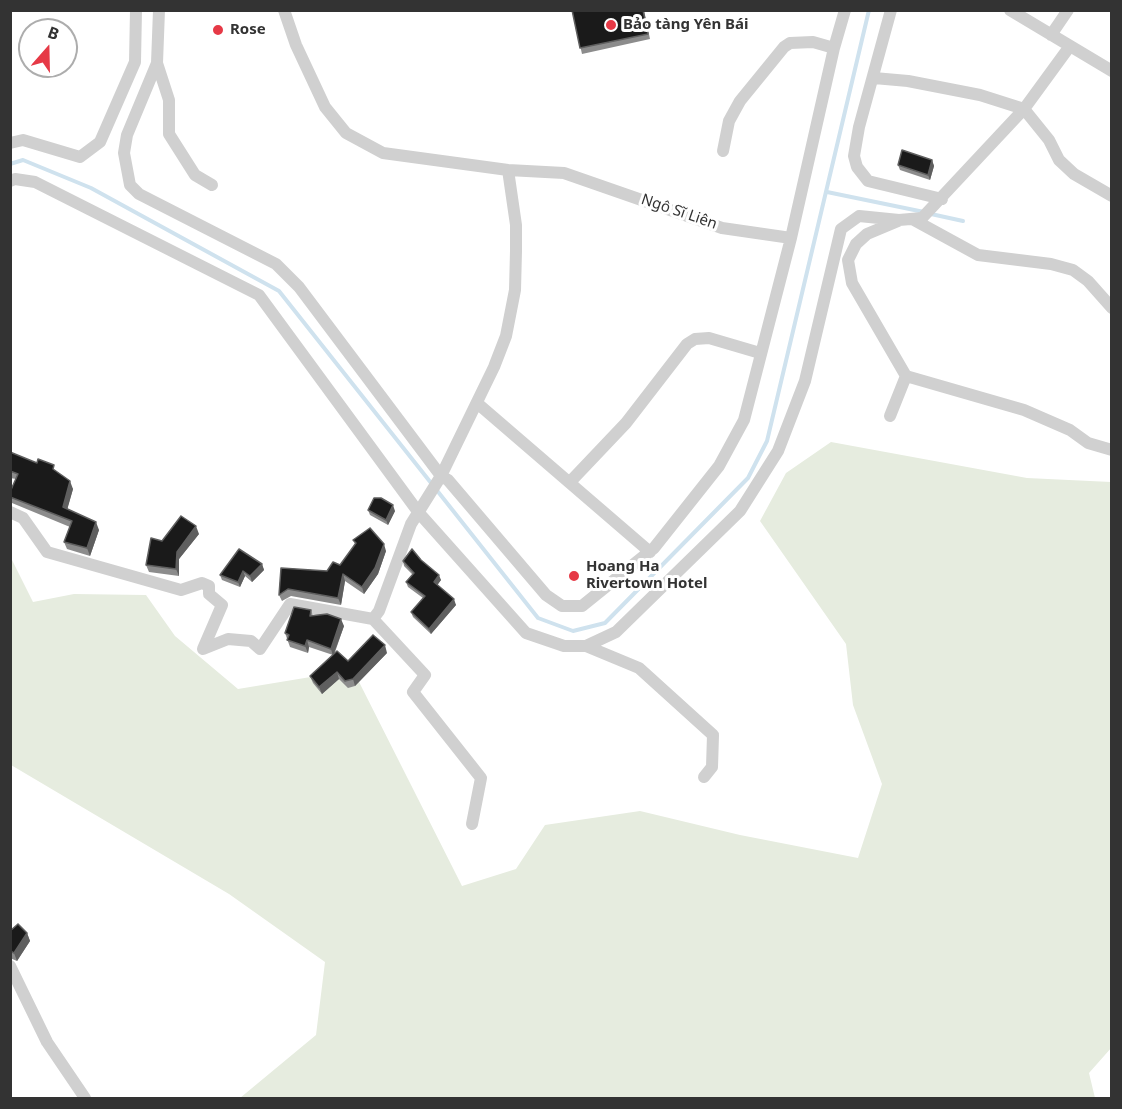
<!DOCTYPE html>
<meta charset="utf-8">
<style>
body{margin:0}
#map{position:relative;width:1122px;height:1109px;overflow:hidden;background:#fff;font-family:"Noto Sans",sans-serif}
canvas{display:block}
.frame{position:absolute;inset:0;border:12px solid #333;pointer-events:none}
.north{position:absolute;left:18px;top:18px;width:60px;height:60px;box-sizing:border-box;background:#fff;border:2px solid #adadad;border-radius:50%;rotate:20deg;font-size:16px;font-weight:700;line-height:24px;text-align:center;color:#333}
.north::after{content:'';display:block;margin:auto;width:21px;height:27px;background:#e63946;clip-path:polygon(50% 0,100% 100%,50% 72%,0 100%)}
</style>
<div id="map">
<canvas width="1122" height="1109"></canvas>
<div class="frame"></div>
<div class="north">B</div>
</div>
<script>
const context = document.querySelector('canvas').getContext('2d');
context.lineJoin = 'round';
function paint(path, color) { context.fillStyle = color; context.fill(path, 'evenodd'); }
const shape = rows => new Path2D(rows.map(r => 'M' + r).join(''));
function strokePath(path, color, width, dash) { context.strokeStyle = color; context.lineWidth = width; context.lineCap = dash ? 'butt' : 'round'; context.setLineDash(dash || []); context.stroke(path); }
function write(font, color, halo, rows, align = 'center') {
  context.font = font + ' "Noto Sans",sans-serif'; context.lineWidth = 6; context.setLineDash([]); context.textBaseline = 'middle'; context.strokeStyle = halo; context.fillStyle = color; for (const [text, x, y, turn = 0] of rows) {
    context.save(); context.translate(x, y); context.rotate((+turn || 0) * Math.PI / 180); context.textAlign = isNaN(turn) ? turn : align; if (halo) context.strokeText(text, 0, 0); context.fillText(text, 0, 0); context.restore();
  }
}
paint(shape([
 [831,442,1027,478,1111,482,1112,1047,1089,1073,1095,1098,240,1098,316,1035,325,962,229,894,11,765,10,556,33,602,74,594,146,595,175,636,238,689,353,670,462,886,516,869,545,825,640,811,740,835,858,858,882,784,853,705,846,644,760,521,786,473]
]), '#e6ecdf');
strokePath(shape([
 [10,164,23,160,91,188,279,291,538,618,573,631,605,623,748,478,767,441,869,10],
 [827,192,924,212],
 [931,214,963,221]
]), '#cfe2ee', 4);
strokePath(shape([
 [159,10,157,63,169,100,169,134,195,175,212,185],
 [284,10,296,45,325,107,346,133,383,153,508,170,564,173,722,228,791,238,834,48,813,42,790,43,784,47,740,101,729,121,723,151],
 [891,10,859,127,854,156,857,167,868,181,942,199],
 [1010,10,1112,71],
 [1051,35,1068,10],
 [834,48,845,10],
 [157,63,127,135,124,153,130,185,139,194,276,264,299,287,441,476,448,480,546,595,562,606,582,606,654,548,719,466,744,420,791,238],
 [874,78,908,81,980,95,1024,109,1049,140,1059,160,1074,174,1112,196],
 [10,143,23,140,80,157,100,142,135,62,136,10],
 [10,181,15,179,35,182,259,295,419,513,526,633,564,646,586,646,616,632,740,511,778,451,805,381,841,229,859,216,899,220,922,218,1024,109,1070,46],
 [914,220,978,255,1051,264,1073,270,1088,281,1112,308],
 [898,221,867,234,856,244,848,260,852,283,906,376,1024,410,1070,430,1088,443,1112,450],
 [477,403,650,552],
 [890,416,906,376],
 [570,482,626,423,687,344,695,339,709,338,760,353],
 [10,512,23,518,47,552,181,590,202,583,209,586,209,594,222,605,203,649,228,639,251,641,260,649,290,604,373,619,379,611,411,524,441,476,494,367,506,336,515,290,516,251,516,225,508,170],
 [373,619,425,675,413,692,481,778,472,824],
 [586,646,639,668,713,735,712,767,704,777],
 [10,966,47,1042,85,1098]
]), '#d0d0d0', 12);
paint(shape([
 [572,10,644,10,650,39,582,54],
 [932,160,934,166,930,180,900,170,898,165],
 [10,452,56,471,73,489,67,509,99,530,90,556,67,549,64,542,70,527,12,503,10,500,10,492,16,479,10,478],
 [368,510,395,511,388,525,370,515],
 [199,534,179,559,179,576,149,572,146,565,162,541],
 [353,540,386,551,378,574,364,594,345,581,341,605,291,596,282,601,279,595,281,568,327,571,340,565,355,544],
 [421,560,441,580,437,585,456,605,431,634,413,617,411,612,423,598,408,587,406,582,413,575,404,566,403,561],
 [262,564,264,570,252,582,245,576,240,587,222,580,220,575],
 [311,610,313,616,344,626,334,655,348,661,387,653,355,686,348,688,339,679,322,694,313,683,310,676,333,655,309,647,308,653,290,647,285,633],
 [10,931,27,933,30,941,17,961,10,958]
]), '#8c8c8c');
paint(shape([
 [932,160,934,166,930,180,928,175],
 [70,481,73,489,66,514,63,507],
 [393,505,395,511,388,525,386,520],
 [96,522,99,530,90,556,87,548],
 [196,526,199,534,179,559,179,576,176,569,177,552],
 [384,544,386,551,378,574,364,594,362,587],
 [262,564,264,570,252,582,250,576],
 [243,571,245,576,240,587,238,582],
 [343,574,345,581,341,605,338,598],
 [439,575,441,580,436,587,434,582],
 [454,599,456,605,431,634,429,629],
 [341,619,344,626,333,656,331,649],
 [307,640,309,647,308,653,305,646],
 [385,645,387,653,355,686,353,679],
 [337,672,339,679,322,694,319,687],
 [27,933,30,941,17,961,14,953]
]), '#5f5f5f');
const building = shape([
 [572,10,643,10,648,34,580,48,572,10],
 [902,150,932,160,928,175,898,165,902,150],
 [10,452,37,463,38,459,54,465,53,469,70,481,63,507,96,522,87,548,64,542,72,521,10,497,10,492,18,474,10,471,10,452],
 [374,498,381,498,393,505,386,520,368,510,374,498],
 [181,516,196,526,177,552,176,569,146,565,151,538,162,541,181,516],
 [370,528,384,544,375,568,362,587,343,574,338,598,288,589,279,595,281,568,327,571,333,562,340,565,356,543,353,540,370,528],
 [239,549,262,564,250,576,243,571,238,582,220,575,239,549],
 [412,549,421,560,439,575,434,582,454,599,429,629,411,612,425,596,406,582,414,573,403,561,412,549],
 [294,607,311,610,310,616,327,614,341,619,331,649,307,640,305,646,287,640,289,635,285,633,294,607],
 [373,635,385,645,353,679,345,681,337,672,319,687,310,676,337,651,348,661,373,635],
 [18,924,27,933,14,953,10,951,10,931,18,924]
]);
paint(building, '#1a1a1a');
strokePath(building, '#5f5f5f', 1.5);
for (const [x, y, r, color] of [
 [611,25,6,"#e63946"],
 [218,30,6,"#e63946"],
 [574,576,6,"#e63946"]
]) { const dot = new Path2D(); dot.arc(x, y, r, 0, 2 * Math.PI); context.fillStyle = color; context.fill(dot); strokePath(dot, '#fff', 2); }
write('bold 15px', '#333', '#fff', [
 ["Bảo tàng Yên Bái",623,25],
 ["Rose",230,30],
 ["Hoang Ha",586,567],
 ["Rivertown Hotel",586,584]
], 'left');
write('15px', '#333', '#fff', [
 ["Ngô Sĩ Liên",679,212,19]
]);
</script>
